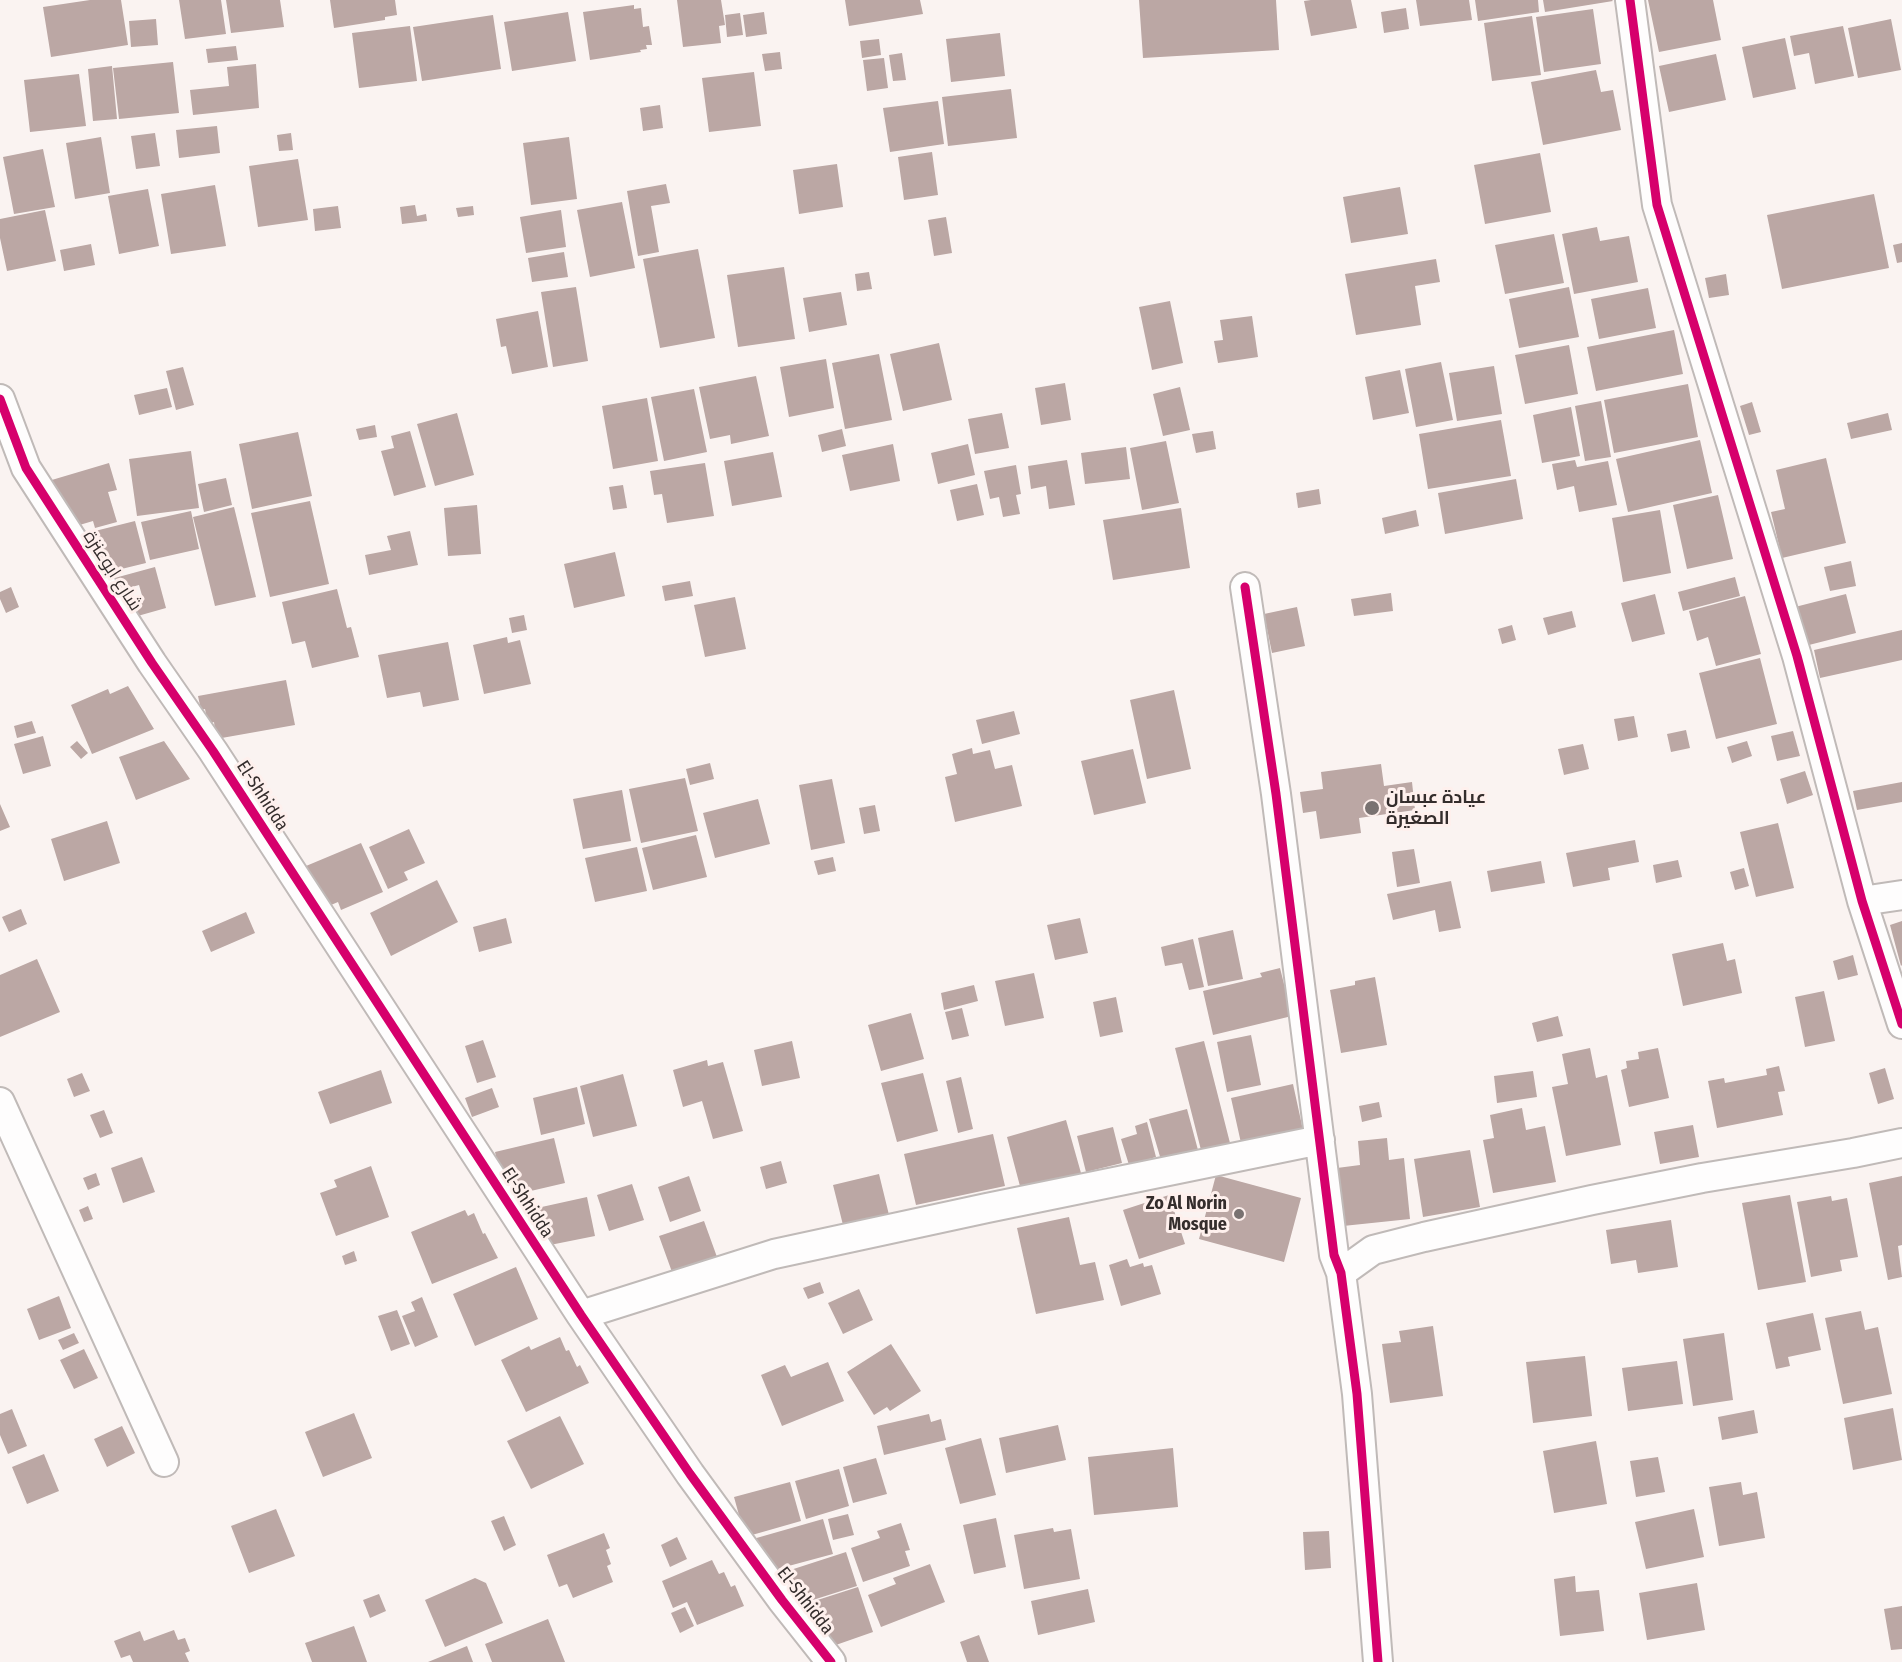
<!DOCTYPE html>
<meta charset="utf-8">
<style>
body{margin:0}
canvas{display:block;background:#faf3f1}
</style>
<canvas width="1902" height="1662"></canvas>
<script>
const context = document.querySelector('canvas').getContext('2d');
context.lineJoin = 'round';
function paint(path, color) { context.fillStyle = color; context.fill(path, 'evenodd'); }
const shape = rows => new Path2D(rows.map(r => 'M' + r).join(''));
function strokePath(path, color, width, dash) { context.strokeStyle = color; context.lineWidth = width; context.lineCap = dash ? 'butt' : 'round'; context.setLineDash(dash || []); context.stroke(path); }
function write(font, color, halo, rows, align = 'center') {
  context.font = font + ' "Fira Sans Condensed",Cairo,sans-serif'; context.lineWidth = 6; context.setLineDash([]); context.textBaseline = 'middle'; context.strokeStyle = halo; context.fillStyle = color; for (const [text, x, y, turn = 0] of rows) {
    context.save(); context.translate(x, y); context.rotate((+turn || 0) * Math.PI / 180); context.textAlign = isNaN(turn) ? turn : align; if (halo) context.strokeText(text, 0, 0); context.fillText(text, 0, 0); context.restore();
  }
}
paint(shape([
 [90,0,121,0,128,45,51,57,43,7],
 [179,0,221,0,226,34,185,39],
 [226,0,280,0,284,27,231,33],
 [330,0,395,0,397,15,385,17,385,20,334,28],
 [677,0,721,0,725,25,719,26,721,43,683,47],
 [845,0,920,0,923,14,849,26],
 [1139,0,1276,0,1279,50,1143,58],
 [1311,0,1351,0,1357,28,1311,36,1304,1],
 [1416,0,1469,0,1472,20,1420,26],
 [1475,0,1538,0,1539,12,1478,21],
 [1543,0,1612,0,1613,1,1545,12],
 [1648,0,1713,0,1721,40,1659,52],
 [634,5,634,9,641,8,643,27,649,26,652,45,646,45,647,49,640,50,641,52,590,60,583,12],
 [1406,8,1409,29,1384,33,1381,12],
 [1593,9,1601,64,1544,72,1536,17],
 [568,12,576,61,512,71,504,22],
 [764,12,767,34,746,37,743,15],
 [740,13,743,35,727,37,725,15],
 [493,15,501,69,422,81,413,27],
 [1532,16,1541,75,1492,81,1484,23],
 [156,19,158,45,131,47,129,21],
 [1891,19,1901,70,1858,78,1848,28],
 [410,26,417,81,359,88,352,33],
 [1843,26,1854,76,1815,84,1809,53,1794,56,1790,36],
 [1000,33,1005,76,951,82,946,39],
 [1785,38,1796,89,1753,98,1742,47],
 [879,39,881,55,862,58,860,41],
 [236,46,238,60,208,63,206,49],
 [780,52,782,69,765,71,762,54],
 [902,53,906,80,893,81,889,55],
 [1716,54,1726,100,1669,112,1659,66],
 [884,58,888,88,867,91,863,60],
 [173,62,179,113,119,119,113,68],
 [256,64,259,108,193,115,190,90,229,86,227,67],
 [112,66,117,119,93,121,88,69],
 [1596,70,1601,92,1613,90,1621,130,1543,145,1531,82],
 [754,72,761,126,709,132,702,78],
 [79,74,86,126,30,132,24,80],
 [1011,89,1017,138,948,146,942,97],
 [938,101,944,144,890,152,883,108],
 [660,105,663,128,643,131,640,108],
 [217,126,220,153,179,158,176,130],
 [155,133,160,166,136,169,131,136],
 [291,133,293,150,279,151,277,135],
 [101,137,110,193,75,199,66,143],
 [569,137,577,199,531,205,523,143],
 [43,149,55,207,14,214,3,157],
 [932,152,938,195,904,200,898,157],
 [1540,153,1551,212,1485,224,1474,165],
 [298,159,308,220,258,227,249,166],
 [837,164,843,207,799,214,793,170],
 [666,184,670,203,651,206,659,252,638,256,627,191],
 [215,185,226,246,171,254,161,194],
 [1400,187,1408,234,1351,243,1343,197],
 [148,189,159,246,119,254,108,196],
 [1874,194,1889,268,1782,289,1767,215],
 [622,202,635,268,590,277,577,210],
 [415,205,417,216,426,214,427,221,402,224,400,207],
 [338,206,341,228,315,231,313,209],
 [473,206,474,215,458,217,456,208],
 [45,210,56,261,7,271,0,238,0,219],
 [561,210,566,247,526,253,520,217],
 [946,217,952,253,934,256,928,220],
 [1597,227,1600,241,1629,236,1638,282,1574,294,1562,234],
 [1554,234,1564,283,1505,294,1495,245],
 [1902,243,1902,262,1897,263,1893,245],
 [91,244,95,265,64,271,60,250],
 [698,249,715,338,660,348,643,259],
 [564,252,568,277,532,282,528,258],
 [1436,259,1440,282,1415,286,1421,325,1356,335,1345,274],
 [784,267,795,339,738,347,727,275],
 [869,272,872,289,857,291,855,274],
 [1726,274,1729,295,1709,298,1705,278],
 [576,287,588,361,553,367,541,292],
 [1569,287,1579,337,1519,348,1509,299],
 [1648,288,1656,328,1599,339,1591,299],
 [841,292,847,325,809,332,803,298],
 [1170,301,1183,363,1152,370,1139,307],
 [538,311,548,367,512,374,506,346,501,347,496,319],
 [1252,316,1258,357,1218,363,1214,341,1223,340,1220,320],
 [1674,330,1683,374,1596,391,1587,347],
 [939,343,952,400,903,411,890,354],
 [1569,345,1578,394,1525,404,1515,355],
 [879,354,892,420,845,429,832,363],
 [826,359,834,408,789,417,780,367],
 [1441,362,1453,420,1416,427,1405,369],
 [1494,366,1502,414,1457,421,1449,373],
 [183,367,194,405,176,410,166,371],
 [1400,370,1409,413,1373,420,1365,377],
 [756,376,769,436,731,444,730,435,710,439,699,387],
 [1065,383,1071,420,1041,425,1035,388],
 [1688,384,1698,437,1614,453,1604,400],
 [1180,387,1190,430,1163,436,1153,394],
 [167,388,172,407,139,415,134,395],
 [694,389,707,452,664,461,651,397],
 [647,398,658,461,613,469,602,406],
 [1601,401,1611,457,1585,461,1575,406],
 [1752,402,1761,432,1749,435,1740,406],
 [1571,407,1580,456,1542,463,1533,415],
 [457,413,474,475,435,486,417,424],
 [1002,413,1009,448,975,454,968,419],
 [1888,413,1892,430,1851,439,1847,423],
 [1501,420,1511,476,1428,489,1419,434],
 [375,425,377,437,359,440,356,429],
 [842,429,846,446,822,452,818,435],
 [410,431,426,487,394,496,381,451,394,448,391,436],
 [1213,431,1216,449,1196,453,1192,434],
 [298,432,312,496,252,509,239,444],
 [1700,440,1712,493,1628,512,1616,459],
 [1166,441,1179,503,1142,510,1130,448],
 [893,444,900,481,850,491,842,455],
 [968,444,975,475,938,484,931,453],
 [1126,447,1130,479,1085,484,1081,453],
 [191,451,199,508,137,516,129,459],
 [773,452,782,497,732,506,724,461],
 [1826,458,1846,543,1782,558,1771,512,1785,509,1776,470],
 [1067,460,1075,505,1049,509,1046,486,1031,489,1028,466],
 [1575,460,1577,467,1608,461,1617,505,1579,512,1574,486,1557,490,1552,464],
 [109,463,117,490,108,492,117,522,95,528,93,521,66,529,45,482],
 [705,463,714,516,667,523,662,494,654,495,650,471],
 [1016,465,1021,494,1016,495,1020,514,1003,517,999,497,990,499,984,471],
 [226,478,232,505,204,512,198,484],
 [1516,479,1523,519,1445,534,1438,493],
 [977,484,984,515,957,521,950,490],
 [623,485,627,508,613,510,609,487],
 [1319,489,1321,504,1298,508,1296,493],
 [1718,495,1733,559,1687,569,1673,505],
 [310,501,329,584,270,597,251,513],
 [477,505,481,554,448,556,444,508],
 [234,507,256,597,215,606,193,517],
 [1181,508,1190,568,1113,580,1103,520],
 [1416,510,1419,526,1385,534,1382,518],
 [1660,510,1671,573,1623,582,1612,518],
 [191,511,199,549,150,560,141,522],
 [135,521,146,563,105,573,83,534],
 [410,531,418,565,369,575,365,555,391,550,387,536],
 [615,552,625,596,574,608,564,564],
 [1851,561,1856,586,1830,591,1824,567],
 [155,567,166,608,127,619,123,604,143,599,139,585,114,592,111,579],
 [1735,577,1740,596,1683,611,1678,592],
 [690,581,693,596,665,601,662,586],
 [11,587,19,607,6,613,0,599,0,592],
 [337,589,347,628,351,627,359,657,312,668,305,641,292,644,282,602],
 [1391,593,1393,611,1354,616,1351,599],
 [1655,594,1665,634,1632,642,1621,603],
 [1846,594,1856,633,1805,646,1795,607],
 [1745,596,1761,654,1716,666,1708,637,1697,641,1689,611],
 [735,597,746,649,705,657,694,605],
 [1297,607,1305,646,1272,653,1264,614],
 [1572,611,1576,627,1548,635,1543,618],
 [524,615,527,630,512,633,509,618],
 [1512,625,1516,640,1502,644,1498,629],
 [1902,630,1902,660,1820,678,1814,650],
 [507,637,508,643,520,640,531,684,484,694,473,645],
 [448,642,459,700,423,707,420,692,387,698,378,655],
 [1760,658,1777,724,1716,739,1699,673],
 [286,680,295,725,216,739,214,722,208,724,205,709,201,710,198,696],
 [128,686,154,729,92,754,71,705,108,689,110,694],
 [1174,690,1191,769,1147,779,1130,700],
 [1014,711,1020,734,982,744,976,720],
 [1634,716,1638,737,1618,741,1614,719],
 [32,721,36,733,17,738,14,726],
 [1686,730,1690,748,1671,752,1667,734],
 [1793,731,1800,756,1777,761,1771,736],
 [43,736,51,766,23,774,14,744],
 [77,741,88,753,81,759,70,747],
 [164,741,190,779,136,800,119,757],
 [1747,741,1752,756,1732,763,1727,747],
 [1583,744,1589,769,1564,775,1558,749],
 [972,748,973,754,990,750,995,769,1012,765,1022,806,955,822,945,777,957,774,952,754],
 [1133,749,1146,803,1094,815,1081,761],
 [710,763,714,779,690,785,686,769],
 [1381,764,1384,786,1412,782,1415,810,1359,818,1361,833,1320,839,1316,811,1303,813,1300,792,1323,789,1321,772],
 [1805,771,1813,795,1787,804,1780,779],
 [685,778,698,831,641,843,629,789],
 [832,779,845,843,811,850,799,785],
 [1902,782,1902,802,1857,810,1853,791],
 [622,790,631,841,583,849,573,799],
 [758,799,770,844,715,858,703,813],
 [0,804,10,827,0,831],
 [875,805,880,831,864,834,859,808],
 [107,821,120,863,64,881,51,839],
 [1778,823,1794,888,1756,897,1740,832],
 [409,829,425,863,404,872,408,880,388,889,369,847],
 [696,835,707,877,653,890,642,848],
 [1635,840,1639,862,1608,868,1610,880,1573,887,1566,853],
 [361,843,383,892,341,910,338,902,324,908,306,866],
 [637,847,647,891,595,902,585,858],
 [1414,849,1420,883,1397,887,1392,852],
 [833,857,836,871,818,875,814,861],
 [1678,860,1682,877,1656,883,1653,865],
 [1541,861,1545,883,1491,892,1487,871],
 [1744,868,1749,886,1735,890,1730,872],
 [437,880,458,922,391,956,370,913],
 [1451,881,1461,928,1439,932,1435,910,1393,920,1387,894],
 [21,909,27,924,9,932,2,917],
 [246,912,255,933,211,952,202,931],
 [506,918,512,943,479,952,473,927],
 [1080,918,1088,953,1055,960,1047,925],
 [1902,921,1902,965,1901,966,1890,925],
 [1233,930,1243,979,1208,986,1198,938],
 [1193,939,1204,987,1189,990,1182,963,1165,966,1161,947],
 [1723,943,1727,961,1735,959,1742,993,1683,1006,1672,954],
 [1853,955,1858,975,1838,980,1833,961],
 [37,959,60,1012,0,1037,0,975],
 [1280,968,1292,1016,1213,1035,1203,991,1262,977,1260,973],
 [1034,973,1044,1018,1005,1026,995,981],
 [1375,977,1387,1045,1341,1053,1330,990,1355,985,1355,981],
 [974,985,978,1001,944,1010,941,993],
 [1824,991,1835,1041,1805,1047,1795,997],
 [1116,997,1123,1032,1100,1037,1093,1002],
 [962,1008,969,1036,952,1040,945,1012],
 [911,1013,924,1059,881,1071,868,1025],
 [1558,1016,1563,1036,1537,1042,1532,1023],
 [1251,1035,1261,1085,1227,1092,1217,1042],
 [483,1040,496,1077,477,1083,465,1046],
 [792,1041,800,1078,762,1086,754,1050],
 [1204,1041,1230,1143,1201,1150,1175,1048],
 [1590,1048,1596,1078,1607,1075,1621,1145,1566,1156,1552,1087,1568,1084,1562,1054],
 [1658,1048,1669,1098,1629,1107,1621,1070,1627,1068,1626,1061,1639,1059,1638,1052],
 [707,1060,708,1066,723,1062,743,1131,713,1139,702,1101,683,1107,673,1070],
 [1779,1066,1785,1091,1778,1092,1783,1115,1717,1128,1708,1081,1724,1078,1725,1083,1767,1075,1766,1069],
 [1885,1068,1894,1099,1878,1104,1869,1073],
 [381,1070,392,1103,330,1124,318,1092],
 [1533,1071,1537,1097,1497,1103,1494,1076],
 [82,1073,90,1091,74,1097,67,1079],
 [923,1073,938,1131,897,1142,881,1083],
 [623,1074,637,1126,593,1137,580,1086],
 [961,1077,973,1129,958,1133,946,1081],
 [1293,1084,1303,1130,1241,1143,1231,1098],
 [577,1087,585,1124,541,1135,533,1098],
 [492,1088,499,1107,472,1117,465,1098],
 [1379,1102,1382,1117,1362,1122,1359,1106],
 [1522,1108,1526,1130,1545,1126,1556,1182,1493,1193,1483,1140,1494,1138,1490,1115],
 [1187,1109,1198,1150,1161,1160,1149,1119],
 [104,1110,113,1133,100,1138,90,1115],
 [1066,1120,1081,1173,1021,1190,1007,1137],
 [1147,1122,1156,1157,1129,1165,1121,1139,1137,1134,1135,1126],
 [1693,1125,1699,1157,1660,1164,1654,1132],
 [1113,1127,1122,1163,1086,1172,1077,1136],
 [993,1134,1005,1186,916,1205,904,1154],
 [554,1138,565,1183,505,1197,495,1152],
 [1387,1138,1389,1160,1404,1158,1410,1219,1343,1226,1337,1168,1360,1165,1358,1141],
 [1470,1150,1480,1207,1423,1217,1414,1159],
 [142,1157,155,1192,123,1203,111,1168],
 [781,1161,787,1183,766,1189,760,1167],
 [371,1166,389,1217,336,1236,320,1193,337,1187,334,1180],
 [96,1173,100,1185,88,1190,83,1178],
 [879,1174,890,1219,844,1229,833,1185],
 [1216,1175,1301,1198,1284,1262,1199,1239],
 [689,1176,701,1211,670,1222,658,1187],
 [1902,1176,1902,1245,1898,1246,1902,1277,1888,1280,1869,1183],
 [632,1184,644,1220,609,1231,597,1195],
 [1169,1195,1185,1244,1139,1259,1123,1210],
 [1790,1195,1806,1282,1758,1290,1742,1203],
 [1831,1196,1832,1201,1847,1198,1858,1257,1840,1260,1842,1271,1811,1277,1797,1202],
 [587,1197,595,1236,545,1246,528,1210],
 [88,1206,93,1219,84,1222,79,1210],
 [465,1210,468,1216,474,1213,483,1234,485,1233,498,1258,432,1284,411,1232],
 [1069,1217,1080,1265,1095,1262,1104,1300,1036,1314,1017,1228],
 [1671,1220,1678,1267,1638,1273,1636,1260,1611,1264,1606,1230],
 [704,1221,717,1257,672,1272,659,1236],
 [354,1251,357,1261,345,1265,342,1256],
 [1127,1259,1130,1267,1143,1263,1144,1267,1152,1265,1161,1294,1121,1306,1109,1265],
 [516,1267,538,1319,475,1346,453,1294],
 [820,1282,824,1293,808,1299,803,1288],
 [859,1289,873,1320,843,1334,828,1303],
 [59,1296,71,1328,39,1340,27,1309],
 [422,1297,438,1337,415,1347,402,1316,415,1311,411,1302],
 [397,1310,410,1344,391,1351,378,1316],
 [1861,1311,1865,1330,1878,1327,1892,1394,1843,1404,1825,1318],
 [1813,1313,1821,1350,1788,1357,1790,1366,1776,1369,1766,1323],
 [1433,1326,1443,1396,1390,1403,1382,1344,1401,1342,1399,1331],
 [74,1333,79,1343,63,1350,58,1340],
 [1724,1333,1733,1400,1693,1406,1683,1339],
 [560,1337,566,1351,569,1350,577,1367,580,1365,589,1383,526,1412,501,1360,529,1346,531,1350],
 [891,1344,921,1391,890,1411,887,1407,874,1415,847,1372],
 [84,1349,98,1378,74,1389,60,1360],
 [1585,1356,1592,1416,1533,1423,1526,1362],
 [1677,1361,1683,1404,1628,1411,1622,1368],
 [828,1362,844,1401,782,1426,761,1375,785,1365,791,1377],
 [1893,1408,1902,1460,1853,1470,1844,1418],
 [12,1409,27,1446,8,1454,0,1435,0,1414],
 [1754,1410,1758,1433,1722,1440,1718,1417],
 [354,1413,372,1458,323,1477,305,1432],
 [929,1414,931,1422,941,1419,946,1440,884,1455,877,1426],
 [560,1416,584,1464,531,1489,507,1441],
 [1058,1425,1066,1460,1006,1473,999,1438],
 [122,1426,135,1453,107,1467,94,1439],
 [981,1438,996,1495,960,1504,945,1448],
 [1596,1441,1607,1504,1554,1513,1543,1451],
 [1173,1448,1178,1507,1094,1515,1088,1457],
 [44,1454,59,1491,27,1504,12,1467],
 [1658,1457,1665,1492,1636,1497,1630,1461],
 [876,1458,887,1494,853,1503,843,1467],
 [839,1469,849,1506,806,1519,795,1481],
 [790,1482,801,1521,745,1537,734,1497],
 [1741,1482,1743,1495,1757,1492,1765,1538,1719,1546,1709,1487],
 [276,1509,295,1556,249,1573,231,1526],
 [1694,1509,1704,1557,1646,1569,1635,1522],
 [848,1514,854,1535,833,1540,828,1519],
 [504,1516,516,1545,504,1551,491,1521],
 [996,1518,1006,1567,974,1574,963,1525],
 [823,1519,833,1554,770,1571,753,1539],
 [901,1523,910,1550,905,1551,910,1566,863,1582,851,1548,880,1538,877,1531],
 [1053,1528,1054,1532,1071,1529,1080,1579,1024,1589,1014,1535],
 [1329,1531,1331,1568,1305,1570,1303,1532],
 [604,1533,610,1548,606,1550,611,1564,607,1566,613,1582,573,1598,567,1584,559,1587,547,1555],
 [677,1537,687,1559,670,1567,661,1545],
 [846,1552,857,1586,797,1605,775,1575],
 [712,1560,719,1574,724,1572,731,1587,735,1585,744,1606,697,1625,687,1602,673,1608,662,1581],
 [930,1564,945,1602,881,1627,868,1595,896,1584,893,1578],
 [1575,1576,1576,1592,1599,1590,1604,1631,1560,1636,1554,1579],
 [475,1578,486,1583,503,1623,445,1647,425,1600],
 [1697,1583,1705,1630,1647,1640,1639,1593],
 [858,1587,873,1632,833,1646,827,1627,819,1629,815,1617,809,1619,805,1604],
 [1088,1589,1095,1622,1038,1635,1031,1601],
 [379,1594,386,1611,370,1618,363,1600],
 [1902,1606,1902,1649,1891,1650,1884,1609],
 [685,1607,694,1626,680,1633,671,1613],
 [548,1619,565,1662,492,1662,485,1644],
 [354,1626,367,1662,312,1662,305,1643],
 [174,1630,178,1640,185,1638,190,1651,185,1653,189,1662,133,1662,130,1655,121,1658,114,1641,140,1631,144,1641],
 [979,1635,989,1662,967,1662,960,1642],
 [467,1646,473,1662,428,1662]
]), '#bba7a4');
const minor = shape([
 [1630,0,1657,205,1797,656,1862,901,1902,1024],
 [0,399,26,468,152,663,213,751,581,1315,690,1474,782,1600,831,1662],
 [1245,587,1276,794,1334,1255,1341,1273,1357,1394,1378,1662],
 [1862,901,1902,895],
 [0,1102,164,1462],
 [1341,1273,1373,1250,1424,1237,1592,1200,1702,1178,1853,1153,1902,1143],
 [581,1315,774,1254,987,1208,1320,1140]
]);
strokePath(minor, '#c0bab8', 32);
strokePath(minor, '#fefdfd', 28);
strokePath(shape([
 [1630,0,1657,205,1797,656,1862,901,1902,1024],
 [0,399,26,468,152,663,213,751,581,1315,690,1474,782,1600,831,1662],
 [1245,587,1276,794,1334,1255,1341,1273,1357,1394,1378,1662]
]), '#d6006c', 9);
for (const [x, y, r, color] of [
 [1372,808,8,"#797271"],
 [1239,1214,6,"#797271"]
]) { const dot = new Path2D(); dot.arc(x, y, r, 0, 2 * Math.PI); context.fillStyle = color; context.fill(dot); strokePath(dot, '#fef0ed', 2); }
write('18px', '#342d2c', '#fef0ed', [
 ["شارع ابوعنزة",112,571,57],
 ["El-Shhidda",262,796,57],
 ["El-Shhidda",527,1203,57],
 ["El-Shhidda",805,1601,52]
]);
write('bold 18px', '#342d2c', '#fef0ed', [
 ["عيادة عبسان",1386,798],
 ["الصغيرة",1386,819],
 ["Zo Al Norin",1227,1204,"right"],
 ["Mosque",1227,1225,"right"]
], 'left');
</script>
